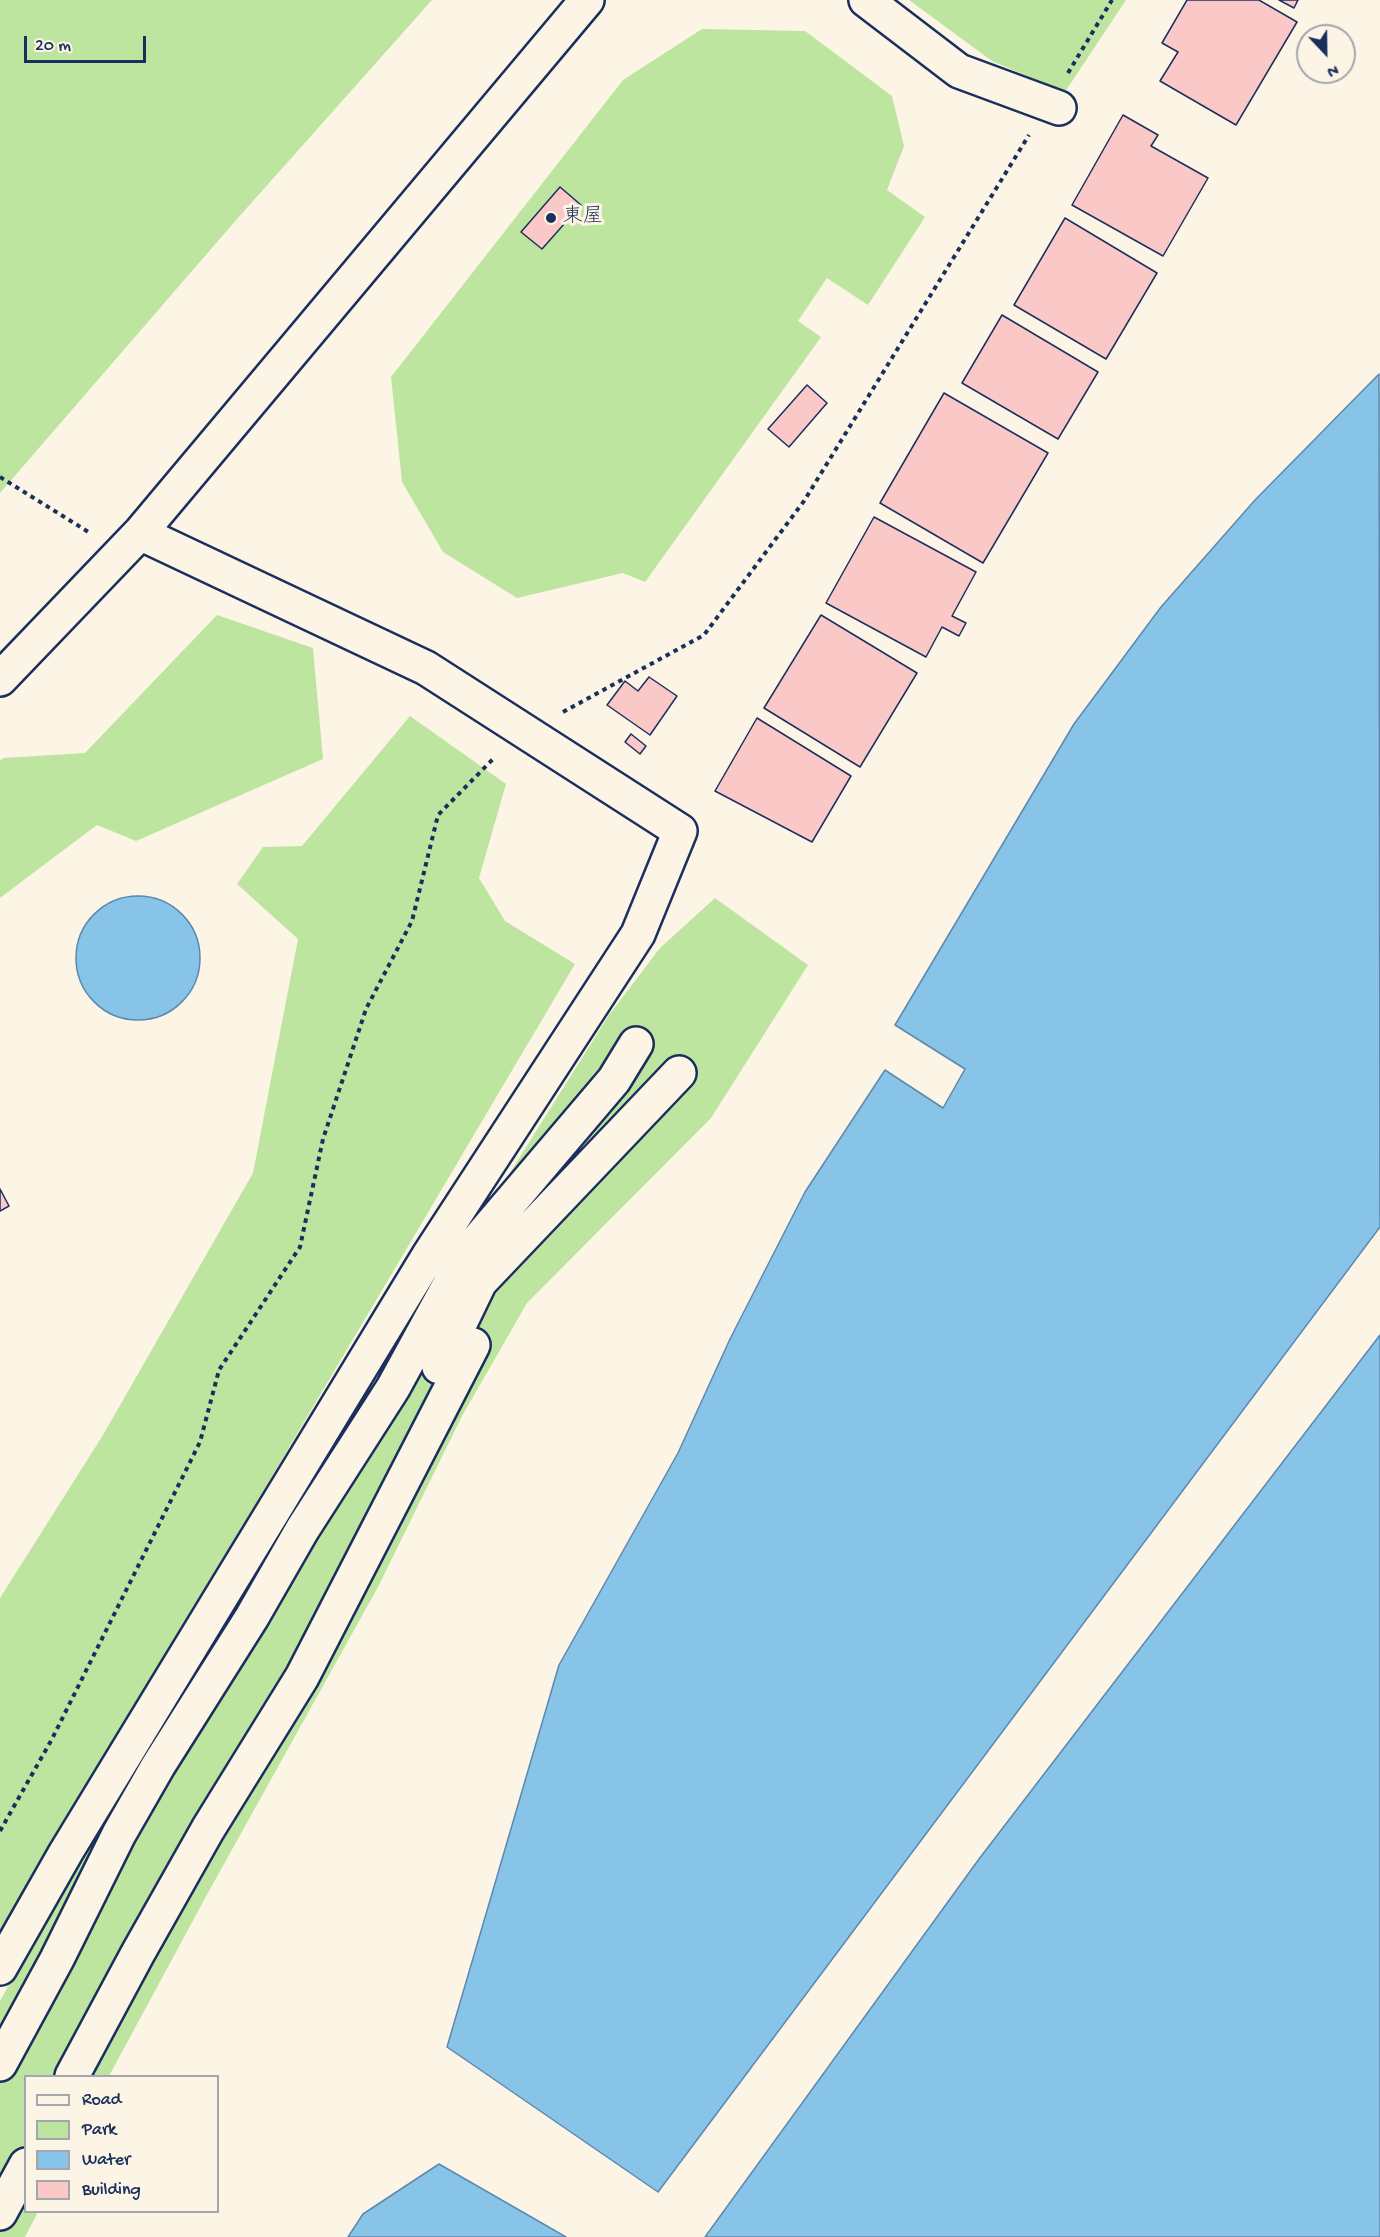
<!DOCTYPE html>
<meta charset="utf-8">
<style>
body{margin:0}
#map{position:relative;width:1380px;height:2237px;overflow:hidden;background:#fcf5e5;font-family:"Gochi Hand",sans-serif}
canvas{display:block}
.legend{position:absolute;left:24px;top:2075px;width:195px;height:138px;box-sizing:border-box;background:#fcf5e5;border:2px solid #a2a6af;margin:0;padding:8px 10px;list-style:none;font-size:18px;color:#1b2f5e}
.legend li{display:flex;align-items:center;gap:12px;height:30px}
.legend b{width:30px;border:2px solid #a2a6af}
.north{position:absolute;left:1296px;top:24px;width:60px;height:60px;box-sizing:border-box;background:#fcf5e5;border:2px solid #a2a6af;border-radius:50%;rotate:158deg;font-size:16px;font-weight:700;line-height:24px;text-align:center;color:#1b2f5e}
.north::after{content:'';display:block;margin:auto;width:21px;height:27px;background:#1b2f5e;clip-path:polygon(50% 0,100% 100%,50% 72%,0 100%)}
.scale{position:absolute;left:24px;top:36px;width:122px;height:27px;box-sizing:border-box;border:3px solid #1b2f5e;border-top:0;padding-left:8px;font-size:18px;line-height:21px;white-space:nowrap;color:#1b2f5e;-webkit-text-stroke:4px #fcf5e5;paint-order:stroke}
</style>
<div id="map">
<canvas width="1380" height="2237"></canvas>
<ul class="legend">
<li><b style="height:8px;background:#fcf5e5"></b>Road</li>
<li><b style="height:16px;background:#bee5a0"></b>Park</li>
<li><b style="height:16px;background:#88c3e8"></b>Water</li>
<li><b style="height:16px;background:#fac9c7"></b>Building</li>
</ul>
<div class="north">N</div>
<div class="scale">20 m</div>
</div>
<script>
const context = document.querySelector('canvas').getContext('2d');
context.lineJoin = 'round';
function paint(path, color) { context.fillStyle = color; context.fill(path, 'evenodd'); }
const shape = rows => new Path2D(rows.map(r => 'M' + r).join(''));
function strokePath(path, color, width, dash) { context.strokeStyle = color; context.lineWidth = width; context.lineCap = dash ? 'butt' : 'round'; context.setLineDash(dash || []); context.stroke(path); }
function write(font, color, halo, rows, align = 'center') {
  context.font = font + ' "Gochi Hand","Klee One",sans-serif'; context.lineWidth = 6; context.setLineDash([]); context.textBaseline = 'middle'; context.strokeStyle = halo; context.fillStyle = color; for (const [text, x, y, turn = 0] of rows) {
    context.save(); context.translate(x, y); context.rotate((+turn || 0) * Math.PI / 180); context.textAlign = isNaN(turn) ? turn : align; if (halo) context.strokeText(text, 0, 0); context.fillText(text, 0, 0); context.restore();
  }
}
paint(shape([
 [0,0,432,0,237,219,0,493],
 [909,0,1126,0,1065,92,992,61],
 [702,29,805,31,892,96,904,146,887,190,925,217,868,305,827,278,798,321,821,337,645,582,623,573,517,598,443,552,402,482,391,377,623,80],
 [217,615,313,648,323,759,136,841,97,825,0,898,0,761,3,758,85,753],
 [410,716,506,784,479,878,505,921,575,964,0,1936,0,1598,103,1435,253,1173,298,939,237,884,263,847,302,846],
 [715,898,808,965,711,1118,527,1303,462,1416,378,1587,209,1891,109,2076,26,2076,26,2212,38,2212,25,2237,0,2237,0,2001,74,1867,609,1015,660,948]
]), '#bee5a0');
const water = shape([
 [1379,374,1380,1227,658,2192,447,2047,559,1665,678,1453,730,1339,805,1192,885,1070,943,1108,965,1069,895,1025,1074,724,1161,607,1255,500,1379,374],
 '76 958a62 62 0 1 1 124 0a62 62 0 1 1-124 0Z',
 [1380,1335,1380,2237,705,2237,979,1859,1380,1335],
 [439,2164,566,2237,348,2237,363,2214,439,2164]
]);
paint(water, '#88c3e8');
strokePath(water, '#5c88b1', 1.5);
const building = shape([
 [1187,0,1259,0,1297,22,1236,125,1160,81,1178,52,1162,43,1187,0],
 [1279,0,1298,0,1294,8,1279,0],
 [1123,115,1158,135,1151,146,1208,178,1163,256,1072,205,1123,115],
 [560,187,581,205,542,249,521,232,560,187],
 [1065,218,1157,273,1106,359,1014,305,1065,218],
 [1002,315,1098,372,1058,439,962,383,1002,315],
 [807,385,827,403,789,447,768,429,807,385],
 [944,393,1048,453,983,563,880,503,944,393],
 [874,517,976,572,952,616,966,623,959,636,942,627,926,657,826,603,874,517],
 [821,615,917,673,860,767,764,708,821,615],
 [649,677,677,696,650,735,607,705,625,681,638,691,649,677],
 [757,718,851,776,812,842,715,791,757,718],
 [631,734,646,746,640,754,625,742,631,734],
 [0,1189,9,1206,0,1211,0,1189]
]);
paint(building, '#fac9c7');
strokePath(building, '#1b2f5e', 1.5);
const minor = shape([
 [866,0,959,71,1059,108],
 [0,679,140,533,587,0],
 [439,1367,480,1282,679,1073],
 [0,1968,66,1852,429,1255,638,934,680,831,426,668,140,533],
 [0,2064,57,1959,119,1834,158,1766,252,1617,302,1530,393,1388,467,1253,614,1080,636,1044],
 [72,2076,138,1953,208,1829,302,1677,473,1345],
 [0,2213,26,2165]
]);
strokePath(minor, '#1b2f5e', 38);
strokePath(shape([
 [1068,73,1112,0],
 [0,477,90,533],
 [563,712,704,635,804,501,1029,135],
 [0,1831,52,1739,200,1442,219,1370,300,1247,323,1139,366,1009,412,921,438,815,495,757]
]), '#1b2f5e', 4, [4.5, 4.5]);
strokePath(minor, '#fcf5e5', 33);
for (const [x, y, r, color] of [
 [551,218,6,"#1b2f5e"]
]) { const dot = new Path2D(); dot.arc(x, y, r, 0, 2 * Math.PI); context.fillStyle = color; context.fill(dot); strokePath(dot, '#fcf5e5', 2); }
write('20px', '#1b2f5e', '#fcf5e5', [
 ["東屋",563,218]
], 'left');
</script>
